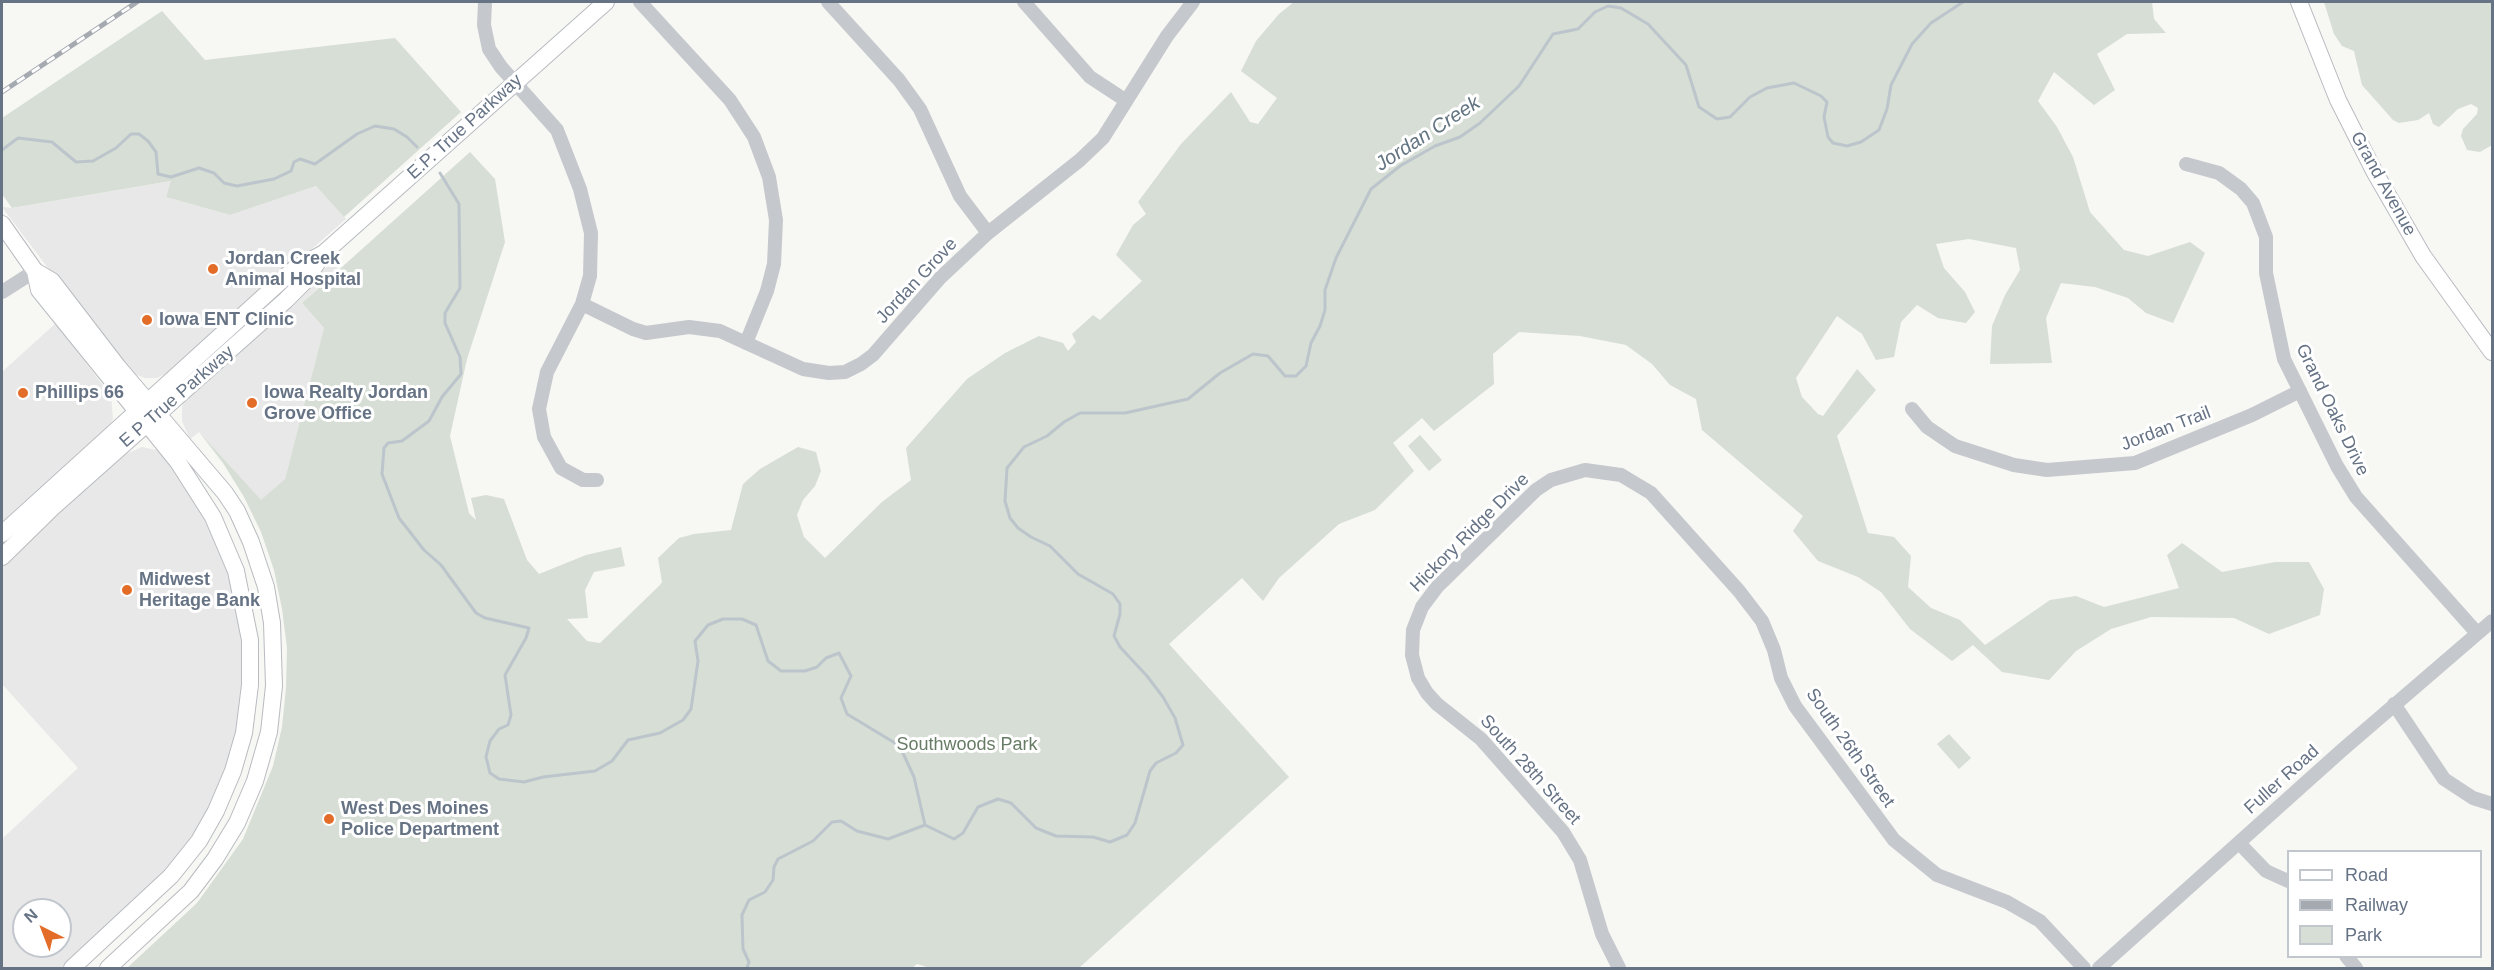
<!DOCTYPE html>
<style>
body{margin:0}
#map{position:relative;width:2494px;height:970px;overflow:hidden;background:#f7f7f4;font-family:Helvetica,sans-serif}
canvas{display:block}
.frame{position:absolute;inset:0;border:3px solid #667385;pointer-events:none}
.legend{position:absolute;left:2287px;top:850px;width:195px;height:108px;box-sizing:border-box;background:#fff;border:2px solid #c2c7ce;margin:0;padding:8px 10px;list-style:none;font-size:18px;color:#667385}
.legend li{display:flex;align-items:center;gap:12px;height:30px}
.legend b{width:30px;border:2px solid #c2c7ce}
.north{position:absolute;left:12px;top:898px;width:60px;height:60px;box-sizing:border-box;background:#fff;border:2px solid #c2c7ce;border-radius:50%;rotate:318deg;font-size:16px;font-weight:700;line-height:24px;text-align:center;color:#667385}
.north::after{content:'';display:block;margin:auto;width:21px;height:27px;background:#e36d28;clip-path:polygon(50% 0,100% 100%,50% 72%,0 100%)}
</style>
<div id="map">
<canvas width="2494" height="970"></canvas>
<div class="frame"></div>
<ul class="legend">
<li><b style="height:8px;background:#fff"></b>Road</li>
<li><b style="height:8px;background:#a5aab1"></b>Railway</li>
<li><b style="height:16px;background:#d7ded5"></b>Park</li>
</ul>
<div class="north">N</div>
</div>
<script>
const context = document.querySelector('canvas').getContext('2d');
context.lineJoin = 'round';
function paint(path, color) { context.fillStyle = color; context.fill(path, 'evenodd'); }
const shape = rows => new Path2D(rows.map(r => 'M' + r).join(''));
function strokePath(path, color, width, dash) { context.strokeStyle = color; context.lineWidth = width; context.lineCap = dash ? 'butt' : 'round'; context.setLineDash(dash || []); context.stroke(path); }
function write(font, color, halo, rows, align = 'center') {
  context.font = font + ' Helvetica,sans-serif'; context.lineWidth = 6; context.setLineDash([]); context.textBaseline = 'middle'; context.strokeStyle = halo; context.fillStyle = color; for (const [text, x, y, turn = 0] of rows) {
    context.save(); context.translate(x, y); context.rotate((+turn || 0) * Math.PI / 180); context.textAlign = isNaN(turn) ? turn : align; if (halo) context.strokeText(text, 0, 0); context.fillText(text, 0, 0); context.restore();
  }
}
paint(shape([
 [172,181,166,197,230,215,316,186,346,219,173,370,157,378,145,378,132,373,72,300,2,207,13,208],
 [332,262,338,269,302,303,324,328,285,479,261,501,199,432,190,439,182,421,182,407,184,401],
 [56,323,111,396,113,419,108,428,2,526,2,372],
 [142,447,161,451,206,515,229,568,245,646,240,725,216,799,175,863,64,968,2,968,2,839,78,768,2,684,2,565,121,456],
 [24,910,60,910,60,946,24,946]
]), '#e7e8e7');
paint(shape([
 [1294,2,2152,2,2154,19,2166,33,2127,34,2097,54,2115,90,2094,105,2054,72,2038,101,2057,127,2073,157,2090,212,2124,250,2148,256,2190,242,2205,253,2173,323,2146,313,2128,298,2095,287,2061,283,2046,318,2052,363,1990,364,1992,326,2005,295,2020,270,2016,248,1969,239,1936,244,1944,268,1965,292,1975,312,1966,323,1938,318,1917,305,1901,322,1894,357,1876,360,1862,334,1837,316,1796,378,1802,397,1818,414,1823,416,1857,369,1876,390,1837,436,1868,533,1894,537,1911,556,1908,587,1931,608,1960,620,1985,645,2050,600,2076,596,2104,607,2179,588,2167,555,2182,543,2222,572,2275,562,2309,562,2324,589,2320,615,2269,634,2234,618,2151,617,2111,629,2076,651,2049,680,2002,672,1973,645,1952,661,1910,629,1881,592,1858,577,1818,561,1793,531,1803,516,1702,430,1696,399,1670,385,1652,364,1626,345,1580,336,1519,332,1493,354,1494,384,1434,431,1422,418,1393,443,1414,471,1375,510,1339,524,1279,578,1263,601,1242,578,1169,644,1289,777,1079,968,930,968,917,964,912,968,127,968,197,903,243,839,273,766,282,727,286,688,287,648,282,609,274,570,261,532,244,497,223,463,199,432,261,500,285,479,324,328,302,303,470,152,495,179,505,242,467,359,450,436,469,513,476,520,471,498,486,495,504,499,527,560,539,574,586,555,621,547,625,566,594,572,585,590,588,618,567,619,587,641,600,643,660,585,662,582,658,558,679,538,694,534,731,530,743,484,760,469,798,447,816,452,821,471,815,486,803,500,797,515,804,537,825,558,882,502,911,480,906,448,967,379,1005,353,1039,336,1063,343,1068,351,1076,342,1072,334,1093,315,1100,320,1142,281,1116,255,1133,225,1146,214,1138,202,1181,144,1231,92,1250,122,1258,124,1277,98,1241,71,1256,41,1279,14],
 [2324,2,2492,2,2492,145,2480,152,2467,150,2461,136,2463,129,2477,114,2478,108,2471,104,2458,109,2439,127,2433,124,2429,113,2418,120,2399,123,2393,120,2362,85,2354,51,2342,46,2334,34],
 [162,11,205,60,395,38,461,112,344,217,316,186,230,215,166,197,171,181,12,208,2,194,2,118],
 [1420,435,1442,460,1429,471,1408,446],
 [1949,734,1971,758,1959,769,1937,744]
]), '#d7ded5');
strokePath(shape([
 [2,150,18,138,52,142,76,162,93,161,116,148,131,134,139,134,148,141,156,152,158,174,171,177,199,168,214,173,224,183,237,186,274,179,291,171,294,162,300,159,315,164,357,134,375,126,394,129,407,137,417,147],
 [440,173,459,204,460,288,445,313,445,323,460,357,461,374,442,397,429,421,402,441,388,443,384,448,382,474,399,518,424,550,441,565,476,613,485,618,529,628,526,638,505,675,511,715,508,725,499,729,490,741,486,757,490,773,499,779,524,782,543,777,595,771,612,761,628,740,660,733,683,720,691,709,698,661,695,641,708,625,723,619,742,619,756,625,768,661,781,671,805,671,817,667,826,658,839,653,851,676,841,698,847,714,895,743,902,751,914,777,925,825],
 [925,825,954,839,963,833,978,807,998,799,1011,803,1036,828,1056,836,1093,837,1110,842,1127,835,1135,823,1150,771,1156,763,1176,753,1183,745,1175,718,1163,697,1147,676,1120,647,1114,636,1120,614,1120,604,1113,594,1078,574,1050,546,1031,537,1018,528,1010,518,1005,501,1007,468,1024,447,1047,436,1064,422,1080,413,1125,413,1188,399,1220,373,1253,354,1268,356,1285,376,1296,376,1306,366,1311,343,1320,326,1325,310,1325,290,1336,258,1371,189,1400,166,1435,146,1460,137,1480,123,1519,86,1553,34,1578,29,1595,12,1608,6,1621,8,1648,24,1686,65,1699,107,1717,119,1730,117,1750,97,1767,88,1794,83,1821,96,1827,102,1824,117,1828,137,1833,143,1847,146,1861,142,1879,130,1887,109,1891,85,1912,44,1931,23,1963,2],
 [747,968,749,962,743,949,742,915,749,900,765,892,773,880,774,867,778,859,813,841,832,822,841,821,857,831,888,839,925,825]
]), '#bcc5cb', 3);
const major = shape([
 [2299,2,2338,100,2374,171,2423,256,2492,352],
 [2,224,35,271,52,281,118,367,225,493,237,511,251,542,266,587,272,623,274,686,269,732,255,781,237,823,215,859,191,891,108,968],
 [35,271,39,290,178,462,213,517,236,571,250,640,250,685,244,733,233,771,216,811,199,841,171,876,72,968],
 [2,534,293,270,324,253,606,2],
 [2,557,52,508,286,300,304,282,322,256]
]);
strokePath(major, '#b8bbc0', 18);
strokePath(shape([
 [485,2,484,25,489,49,501,67,557,130,580,189,591,233,590,276,582,304,547,372,539,409,544,437,561,468,583,480,597,480],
 [640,2,730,100,754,137,769,177,776,220,774,264,767,291,746,343],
 [828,2,899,80,920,109,960,196,988,233],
 [1024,2,1090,77,1125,100],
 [2186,164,2219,173,2241,189,2253,203,2266,237,2266,273,2284,359,2337,466,2356,497,2477,633],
 [2,292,35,271],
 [582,304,633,329,646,333,689,327,720,331,803,369,829,373,845,372,861,364,873,355,940,278,988,233,1080,160,1103,138,1167,36,1193,2],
 [1912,409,1927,427,1955,446,2014,465,2047,470,2135,463,2252,415,2300,391],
 [2394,704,2444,779,2473,798,2492,804],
 [2239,843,2266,871,2288,881],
 [2346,956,2356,968],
 [1619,968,1602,934,1580,860,1563,832,1481,739,1437,704,1427,693,1418,678,1412,655,1413,630,1422,607,1437,587,1536,490,1551,480,1585,470,1621,475,1651,493,1739,591,1762,621,1774,650,1781,678,1795,706,1894,840,1937,875,2007,902,2040,921,2084,968],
 [2099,968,2341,751,2492,621]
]), '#c5c8cc', 14);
strokePath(major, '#fff', 16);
const rail = shape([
 [2,92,137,2]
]);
strokePath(rail, '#a5aab1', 5);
strokePath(rail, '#fff', 3, [9]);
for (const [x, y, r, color] of [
 [213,269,6,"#e36d28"],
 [147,320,6,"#e36d28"],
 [23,393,6,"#e36d28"],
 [252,403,6,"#e36d28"],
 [127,590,6,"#e36d28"],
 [329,819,6,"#e36d28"]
]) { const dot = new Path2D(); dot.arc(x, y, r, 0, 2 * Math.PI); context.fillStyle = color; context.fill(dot); strokePath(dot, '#fff', 2); }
write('18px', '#667385', '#fff', [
 ["E.P. True Parkway",465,127,-42],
 ["Grand Avenue",2383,184,61],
 ["Jordan Grove",917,281,-47],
 ["E P True Parkway",177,397,-41],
 ["Grand Oaks Drive",2332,410,64],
 ["Jordan Trail",2166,429,-21],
 ["Hickory Ridge Drive",1470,533,-45],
 ["South 26th Street",1850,748,55],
 ["South 28th Street",1530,770,48],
 ["Fuller Road",2282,780,-42]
]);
write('bold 18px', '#667385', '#fff', [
 ["Jordan Creek",225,259],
 ["Animal Hospital",225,280],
 ["Iowa ENT Clinic",159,320],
 ["Phillips 66",35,393],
 ["Iowa Realty Jordan",264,393],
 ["Grove Office",264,414],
 ["Midwest",139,580],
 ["Heritage Bank",139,601],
 ["West Des Moines",341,809],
 ["Police Department",341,830]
], 'left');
write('18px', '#677c65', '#fff', [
 ["Southwoods Park",967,745]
]);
write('italic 20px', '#627481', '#fff', [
 ["Jordan Creek",1428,134,-33]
]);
</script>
